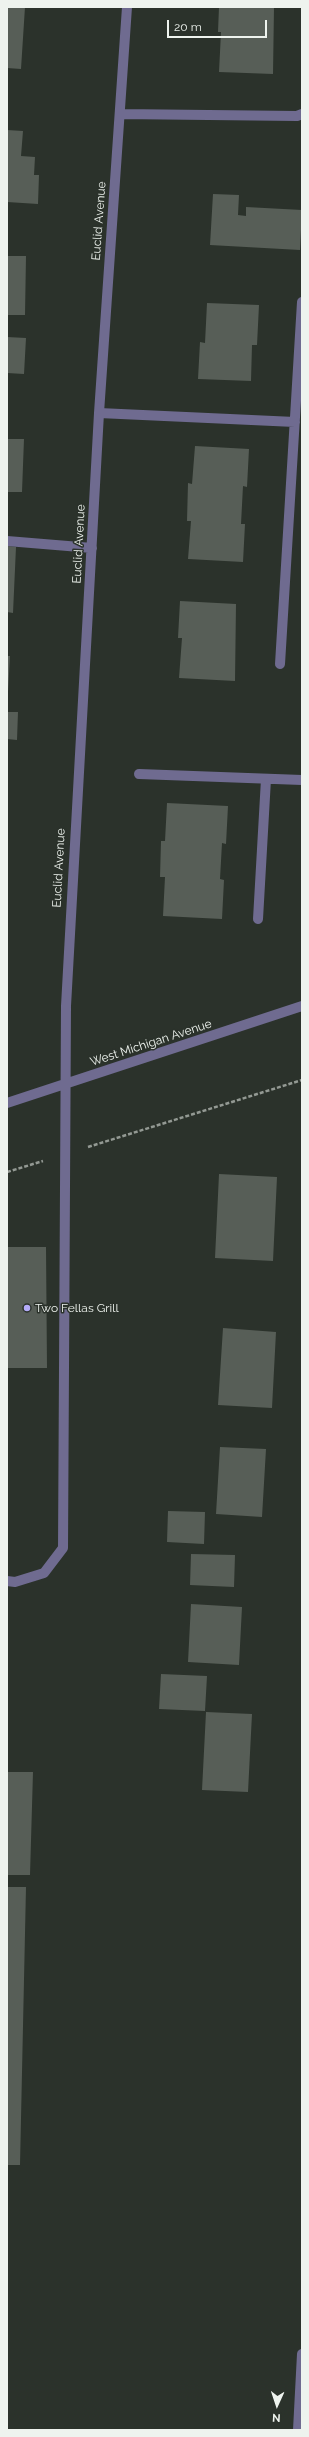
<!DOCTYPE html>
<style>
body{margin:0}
#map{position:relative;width:309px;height:2437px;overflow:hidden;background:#2b322b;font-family:Raleway,sans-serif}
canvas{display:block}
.frame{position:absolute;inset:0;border:8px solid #eef3ee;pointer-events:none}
.north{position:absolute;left:257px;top:2385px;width:40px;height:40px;-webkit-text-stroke:3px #2b322b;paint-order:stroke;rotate:183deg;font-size:11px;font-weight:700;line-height:16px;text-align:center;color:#eef3ee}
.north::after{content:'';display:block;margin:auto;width:14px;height:18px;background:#eef3ee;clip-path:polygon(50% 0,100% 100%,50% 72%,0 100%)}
.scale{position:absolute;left:167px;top:20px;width:100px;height:18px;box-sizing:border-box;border:2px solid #eef3ee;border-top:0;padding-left:5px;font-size:12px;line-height:14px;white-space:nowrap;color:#eef3ee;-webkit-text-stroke:3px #2b322b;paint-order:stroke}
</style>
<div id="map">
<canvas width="309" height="2437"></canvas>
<div class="frame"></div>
<div class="north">N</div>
<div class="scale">20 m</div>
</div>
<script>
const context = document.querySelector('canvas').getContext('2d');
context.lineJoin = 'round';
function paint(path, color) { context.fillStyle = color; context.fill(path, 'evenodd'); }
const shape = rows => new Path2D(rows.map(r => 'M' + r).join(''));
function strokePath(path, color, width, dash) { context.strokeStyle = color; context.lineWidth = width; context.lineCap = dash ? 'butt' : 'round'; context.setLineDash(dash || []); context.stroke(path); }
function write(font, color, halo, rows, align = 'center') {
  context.font = font + ' Raleway,sans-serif'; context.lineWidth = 3; context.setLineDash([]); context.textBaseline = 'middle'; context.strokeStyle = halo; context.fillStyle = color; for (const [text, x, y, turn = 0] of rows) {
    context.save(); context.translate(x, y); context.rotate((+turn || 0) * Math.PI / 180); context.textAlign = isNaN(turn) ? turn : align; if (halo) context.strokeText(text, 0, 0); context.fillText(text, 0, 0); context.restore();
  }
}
paint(shape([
 [7,7,25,7,21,69,7,68],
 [219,7,274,7,273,74,219,72,221,32,218,32],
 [7,130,23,131,21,156,35,157,34,175,39,175,38,204,7,202],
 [213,194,239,195,238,215,246,216,246,207,302,210,300,250,210,245],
 [7,256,26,256,25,315,7,315],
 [207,303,259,305,257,345,252,345,251,381,198,379,200,342,205,343],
 [7,337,26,338,24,374,7,373],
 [7,439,24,439,22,492,7,492],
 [195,446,249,449,247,487,243,486,241,524,245,524,243,562,188,559,191,521,187,521,188,483,192,484],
 [7,546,16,547,13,613,7,612],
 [180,601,236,604,235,681,179,678,182,638,178,638],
 [7,656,10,656,8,692,7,691],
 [7,712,18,712,17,740,7,739],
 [167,803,228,806,226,844,222,843,220,879,224,880,222,919,163,916,165,877,160,877,161,841,165,841],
 [219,1174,277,1177,273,1261,215,1258],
 [7,1247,46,1247,47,1368,7,1368],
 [223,1328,276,1332,272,1408,218,1405],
 [220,1447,266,1449,262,1517,216,1514],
 [168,1511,205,1512,204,1544,167,1542],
 [191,1554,235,1555,234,1587,190,1585],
 [191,1604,242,1607,239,1665,188,1662],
 [161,1674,207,1676,205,1711,159,1709],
 [206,1712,252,1714,248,1792,202,1790],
 [7,1772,33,1772,30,1875,7,1875],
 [7,1887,26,1887,20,2165,7,2165]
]), '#575e57');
strokePath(shape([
 [88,1147,302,1080],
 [7,1172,43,1161]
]), '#939993', 2.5, [4, 2]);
strokePath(shape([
 [120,114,297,116,302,114],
 [99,413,295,422],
 [7,541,92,548],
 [280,664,302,302],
 [139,774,302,780],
 [258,919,266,779],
 [7,1103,302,1006],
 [7,1581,15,1582,44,1573,63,1548,66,1006,99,413,127,7],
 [298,2430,302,2354]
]), '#6f6b90', 10);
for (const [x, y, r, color] of [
 [27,1308,4,"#b4acf9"]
]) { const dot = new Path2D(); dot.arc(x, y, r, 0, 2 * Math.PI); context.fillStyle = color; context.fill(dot); strokePath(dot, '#2b322b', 1.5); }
write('12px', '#eef3ee', '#2b322b', [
 ["Euclid Avenue",99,221,-86],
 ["Euclid Avenue",79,544,-87],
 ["Euclid Avenue",59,868,-87],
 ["West Michigan Avenue",151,1043,-18]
]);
write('12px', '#eef3ee', '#2b322b', [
 ["Two Fellas Grill",35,1308]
], 'left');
</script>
